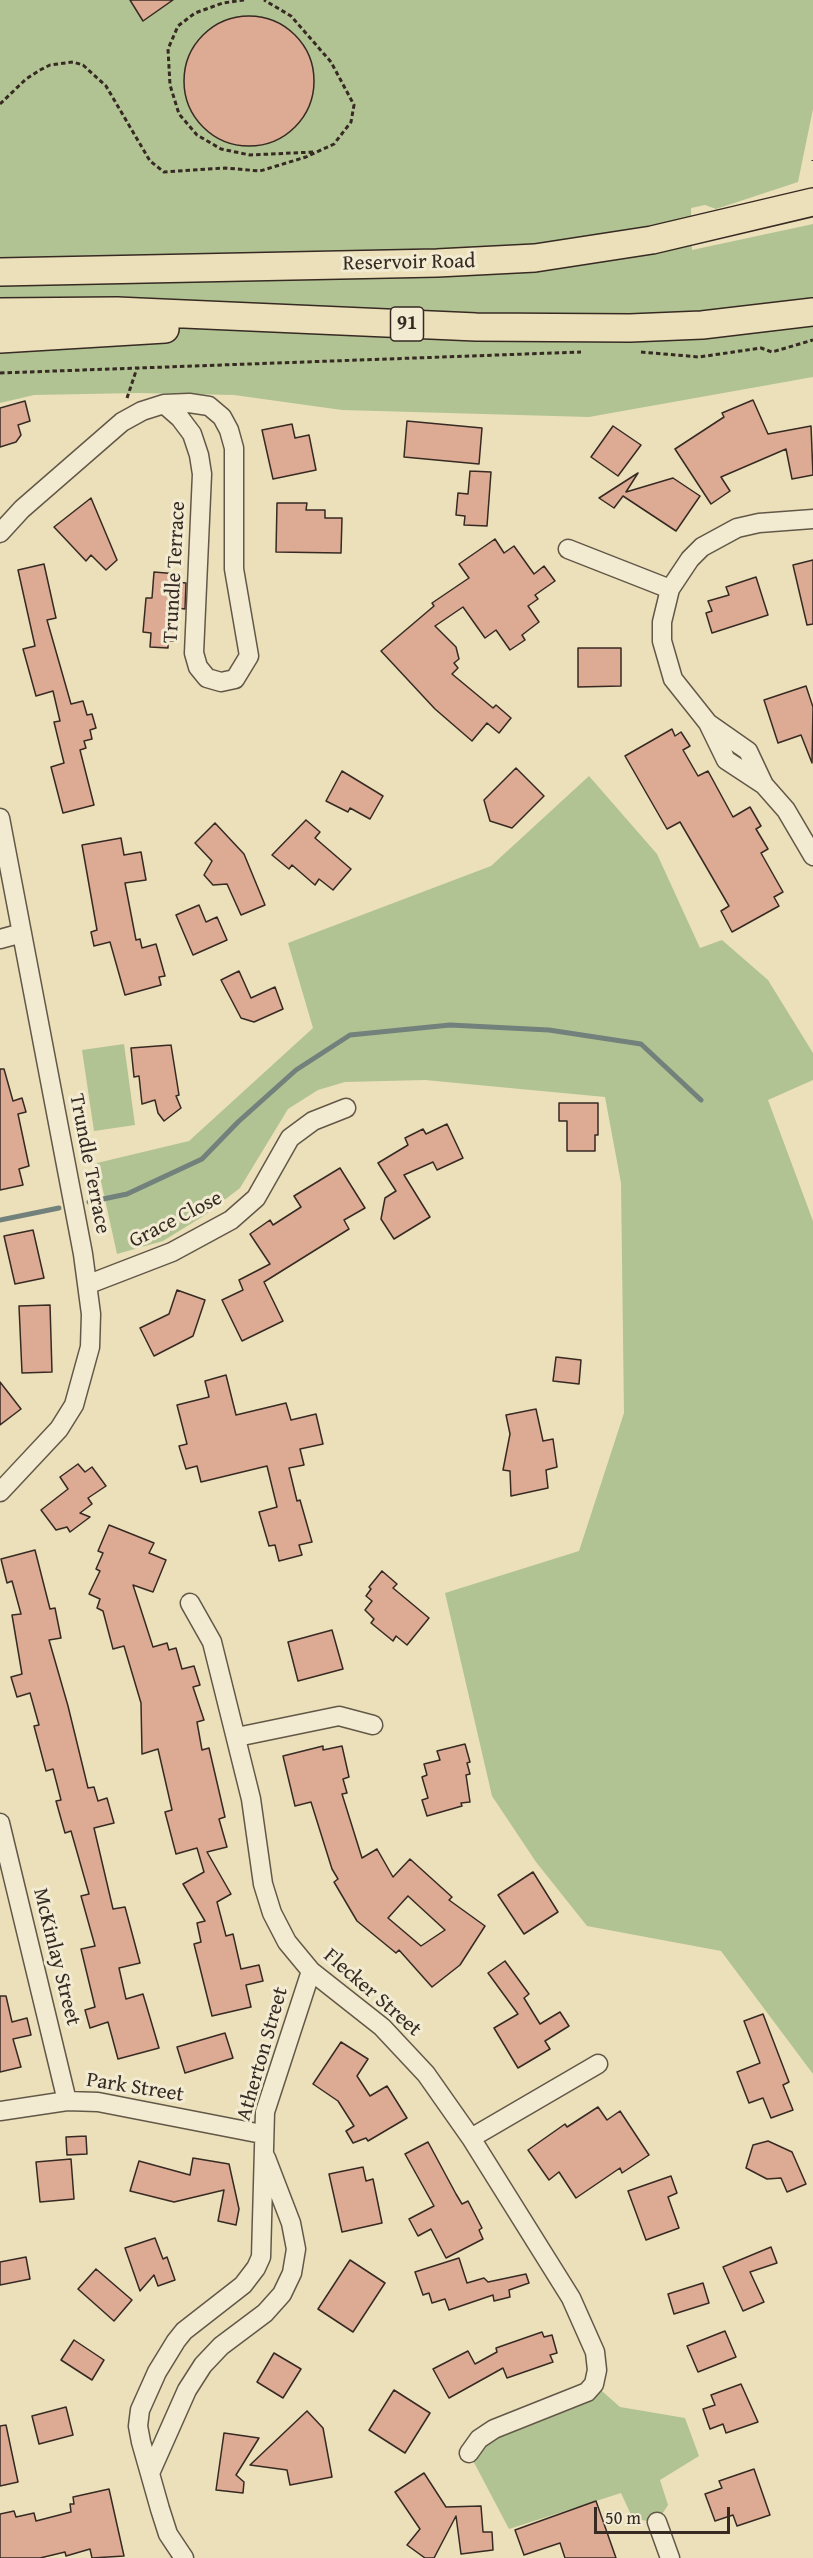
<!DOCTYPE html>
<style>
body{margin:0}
#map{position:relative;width:813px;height:2558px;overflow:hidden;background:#ebe0b9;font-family:"Gentium Book Plus",serif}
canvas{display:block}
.scale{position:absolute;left:594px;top:2507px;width:136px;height:27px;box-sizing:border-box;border:3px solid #362a23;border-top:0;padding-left:8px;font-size:18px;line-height:21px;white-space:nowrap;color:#362a23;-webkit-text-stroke:4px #f2ebd2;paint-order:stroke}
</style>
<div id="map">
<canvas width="813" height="2558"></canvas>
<div class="scale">50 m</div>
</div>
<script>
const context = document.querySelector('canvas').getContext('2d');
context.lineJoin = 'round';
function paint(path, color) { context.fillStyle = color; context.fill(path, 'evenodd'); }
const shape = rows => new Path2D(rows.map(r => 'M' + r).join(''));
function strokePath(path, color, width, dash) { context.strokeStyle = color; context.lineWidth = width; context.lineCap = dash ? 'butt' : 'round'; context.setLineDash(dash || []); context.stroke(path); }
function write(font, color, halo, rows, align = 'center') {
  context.font = font + ' "Gentium Book Plus",serif'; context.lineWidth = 6; context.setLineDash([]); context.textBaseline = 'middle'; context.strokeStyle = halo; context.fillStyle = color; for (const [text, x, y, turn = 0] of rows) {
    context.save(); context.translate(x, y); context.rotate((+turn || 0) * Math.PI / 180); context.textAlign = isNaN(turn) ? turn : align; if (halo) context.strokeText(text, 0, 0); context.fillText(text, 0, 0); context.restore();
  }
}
paint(shape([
 [0,0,813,0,813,109,798,182,716,209,705,205,691,208,692,250,813,224,813,377,589,417,342,410,234,395,138,393,34,395,0,403],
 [589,776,657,854,700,948,722,940,768,980,813,1053,813,1080,768,1100,813,1221,813,2074,721,1951,587,1926,536,1862,492,1796,445,1593,579,1551,624,1413,621,1183,605,1097,425,1080,345,1082,318,1090,288,1109,240,1188,205,1215,163,1241,117,1254,97,1163,189,1141,313,1028,288,943,491,866],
 [124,1044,135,1125,94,1131,82,1050],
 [594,2384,620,2407,685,2418,699,2456,660,2480,668,2505,657,2522,633,2519,621,2493,509,2529,469,2453]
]), '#b2c393');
strokePath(shape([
 [89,1202,127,1194,202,1159,238,1122,296,1070,350,1035,450,1025,549,1030,641,1044,701,1100],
 [0,1220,59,1208]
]), '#72817c', 5);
const building = shape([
 [130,0,173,0,143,21,130,0],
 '184 81a65 65 0 1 1 130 0a65 65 0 1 1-130 0Z',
 [753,400,768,434,811,426,813,475,792,479,786,449,721,477,730,491,711,504,675,449,724,417,722,413,753,400],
 [25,401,30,421,18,425,21,435,16,442,0,447,0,408,25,401],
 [407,421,482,428,479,464,404,457,407,421],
 [292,424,295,438,309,435,316,470,273,479,262,430,292,424],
 [613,426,641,445,618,476,591,457,613,426],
 [470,471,491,472,487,526,464,525,465,516,456,515,458,493,468,494,470,471],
 [638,473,626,492,673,478,700,496,676,531,623,496,614,508,599,498,638,473],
 [91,498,117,560,106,570,91,555,86,561,54,527,91,498],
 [277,503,307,503,306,510,325,510,325,518,342,518,341,553,276,552,277,503],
 [495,539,504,553,514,546,534,574,544,566,555,581,535,595,538,599,528,606,539,622,522,635,525,640,510,650,496,630,485,638,463,607,435,626,456,647,459,659,454,663,458,668,452,674,493,708,496,705,511,718,499,733,487,723,472,741,435,709,381,651,434,606,432,603,469,578,459,564,495,539],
 [813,560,813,624,807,625,793,565,813,560],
 [44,564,56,618,47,620,71,704,83,701,87,715,92,714,96,728,90,730,92,739,84,741,86,748,80,750,94,805,63,813,51,767,64,763,54,722,60,721,53,691,36,696,23,649,35,646,18,570,44,564],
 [154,572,178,574,177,582,186,583,185,609,177,608,175,641,168,641,168,648,150,647,151,633,143,632,146,598,152,598,154,572],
 [756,577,768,615,712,633,706,613,712,611,708,601,729,595,726,587,756,577],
 [578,648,621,648,621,686,578,687,578,648],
 [806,686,813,707,812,763,801,735,778,743,764,700,806,686],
 [672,729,675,736,681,732,690,746,683,750,698,776,708,771,733,817,750,807,761,826,756,829,768,849,761,853,783,892,774,897,779,906,732,932,721,911,729,906,680,822,667,829,625,756,672,729],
 [516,768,544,796,512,828,490,821,484,800,516,768],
 [342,771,383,796,370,819,350,808,348,812,326,801,342,771],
 [306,820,320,832,315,838,351,869,333,890,319,879,315,885,292,865,289,869,272,855,306,820],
 [215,823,244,854,265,905,241,915,227,884,213,885,204,875,212,861,195,843,215,823],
 [121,838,124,855,141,852,146,880,125,883,136,940,140,939,142,948,156,944,165,976,159,977,161,985,125,995,110,942,94,946,91,932,97,930,82,845,121,838],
 [199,905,206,922,217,917,227,940,193,955,176,915,199,905],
 [239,971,251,998,275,987,283,1009,254,1022,241,1018,221,980,239,971],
 [171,1045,179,1095,176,1096,181,1108,164,1121,158,1113,155,1100,142,1104,139,1076,134,1077,131,1048,171,1045],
 [0,1069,4,1069,13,1101,22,1098,26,1112,18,1114,29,1166,19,1169,23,1185,0,1190,0,1069],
 [559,1103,598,1103,598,1135,595,1135,595,1151,567,1151,567,1121,559,1121,559,1103],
 [447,1124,463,1158,437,1170,433,1162,404,1175,430,1217,394,1239,381,1219,385,1198,396,1191,378,1163,408,1145,405,1138,423,1129,426,1134,447,1124],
 [340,1168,365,1208,344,1220,349,1229,264,1282,283,1321,242,1341,222,1300,243,1290,239,1280,270,1264,250,1234,270,1220,273,1225,301,1207,294,1196,340,1168],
 [33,1230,44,1278,15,1284,4,1236,33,1230],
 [177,1290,205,1300,193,1336,154,1356,140,1328,169,1314,177,1290],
 [50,1305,52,1372,22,1373,19,1306,50,1305],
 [556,1357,581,1360,579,1384,553,1381,556,1357],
 [226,1375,236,1415,286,1403,291,1420,316,1414,323,1444,300,1449,304,1465,289,1468,297,1501,300,1500,312,1542,299,1545,302,1555,279,1561,275,1545,269,1546,259,1512,277,1507,267,1466,201,1482,197,1466,186,1469,179,1446,187,1444,177,1405,209,1397,205,1381,226,1375],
 [0,1382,21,1409,0,1425,0,1382],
 [536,1409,543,1441,553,1439,557,1467,546,1470,548,1488,511,1496,510,1471,503,1470,510,1434,506,1415,536,1409],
 [78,1464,85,1472,92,1467,106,1486,88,1498,92,1504,80,1513,90,1517,70,1532,67,1527,56,1530,41,1510,68,1489,60,1477,78,1464],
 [109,1525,154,1543,149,1553,166,1560,153,1592,133,1585,153,1647,167,1643,169,1650,176,1648,182,1669,194,1666,200,1685,193,1687,204,1720,197,1722,202,1750,209,1748,225,1817,219,1819,227,1847,207,1852,231,1894,217,1902,226,1936,233,1934,241,1969,259,1965,263,1981,246,1985,251,2007,212,2016,194,1944,201,1942,197,1923,205,1921,183,1884,204,1872,197,1848,176,1854,165,1812,172,1810,158,1749,142,1754,141,1703,124,1646,113,1649,103,1611,97,1608,100,1599,89,1594,100,1571,96,1569,103,1553,98,1551,109,1525],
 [35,1550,50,1609,55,1608,61,1638,49,1640,68,1706,88,1788,94,1787,98,1801,107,1798,114,1823,94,1828,113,1909,125,1907,140,1963,119,1968,126,1999,143,1994,159,2048,118,2059,108,2022,90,2028,85,2010,95,2007,81,1949,95,1946,81,1896,89,1894,71,1831,65,1833,56,1801,61,1800,53,1769,46,1771,34,1726,39,1725,30,1693,17,1697,11,1677,22,1674,12,1615,21,1614,12,1581,7,1583,1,1559,35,1550],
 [382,1571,397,1584,393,1588,429,1618,407,1645,396,1636,393,1641,371,1623,374,1619,365,1610,372,1601,366,1596,371,1589,369,1587,382,1571],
 [332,1630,343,1669,298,1681,288,1642,332,1630],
 [465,1744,470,1762,467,1763,470,1774,466,1775,470,1802,461,1803,462,1806,427,1816,422,1800,428,1798,422,1777,427,1775,424,1764,440,1760,437,1751,465,1744],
 [323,1746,323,1750,342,1746,349,1777,343,1779,347,1793,342,1794,362,1858,377,1849,393,1877,410,1859,452,1897,449,1900,485,1926,460,1965,432,1987,399,1950,396,1953,357,1921,334,1882,338,1879,332,1869,311,1802,295,1806,283,1756,323,1746],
 [408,1896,445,1930,421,1946,388,1918,408,1896],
 [533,1872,558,1912,524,1934,498,1895,533,1872],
 [505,1961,529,1994,524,1998,540,2024,560,2012,569,2026,545,2041,550,2049,518,2068,494,2028,518,2014,488,1973,505,1961],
 [0,1996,6,1996,12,2022,27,2018,31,2035,13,2039,21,2067,0,2072,0,1996],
 [763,2014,789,2082,783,2085,793,2110,771,2118,763,2098,749,2103,737,2072,760,2063,744,2021,763,2014],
 [225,2033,233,2058,185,2073,177,2047,225,2033],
 [341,2042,368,2059,357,2076,370,2096,387,2086,407,2118,368,2141,366,2138,353,2143,346,2131,354,2126,338,2101,313,2084,341,2042],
 [598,2107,607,2120,620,2111,649,2155,622,2173,620,2168,576,2198,559,2172,549,2180,528,2150,565,2124,567,2127,598,2107],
 [86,2136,87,2154,67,2155,66,2137,86,2136],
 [768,2141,792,2152,806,2184,787,2192,781,2178,767,2179,746,2168,753,2145,768,2141],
 [428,2142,456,2194,462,2204,468,2201,482,2228,479,2230,483,2239,446,2258,431,2229,418,2236,409,2219,434,2206,405,2154,428,2142],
 [193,2158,229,2164,239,2209,236,2225,218,2221,224,2190,174,2202,130,2191,139,2161,190,2175,193,2158],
 [71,2159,74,2199,40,2202,36,2162,71,2159],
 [363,2167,366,2181,373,2179,382,2223,342,2232,329,2174,363,2167],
 [671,2176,677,2193,668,2197,679,2228,646,2240,628,2191,671,2176],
 [155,2238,163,2259,167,2257,175,2280,158,2286,154,2275,140,2291,125,2248,155,2238],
 [771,2247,777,2263,750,2272,764,2302,743,2311,723,2267,771,2247],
 [26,2257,30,2279,0,2285,0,2262,26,2257],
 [459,2258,467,2283,484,2278,488,2282,526,2274,529,2283,509,2290,510,2297,494,2301,493,2295,449,2310,445,2299,432,2303,429,2293,423,2295,415,2272,459,2258],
 [350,2260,385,2283,353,2332,318,2309,350,2260],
 [96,2269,132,2300,114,2321,78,2289,96,2269],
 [703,2283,709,2303,674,2314,668,2294,703,2283],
 [725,2331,736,2357,698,2372,687,2346,725,2331],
 [542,2332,544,2337,552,2335,557,2353,550,2355,553,2362,507,2378,503,2368,449,2398,433,2369,468,2351,475,2364,497,2352,496,2348,542,2332],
 [74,2340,104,2360,92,2380,61,2360,74,2340],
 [274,2353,301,2369,283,2398,257,2382,274,2353],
 [741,2384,758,2422,726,2433,723,2424,710,2429,703,2409,715,2405,711,2395,741,2384],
 [394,2390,430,2413,405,2453,369,2430,394,2390],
 [66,2407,73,2435,39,2444,32,2416,66,2407],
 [307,2411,323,2428,332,2477,290,2485,287,2470,250,2465,307,2411],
 [6,2425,18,2482,0,2486,0,2426,6,2425],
 [224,2433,259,2438,236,2475,244,2482,243,2493,216,2490,224,2433],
 [754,2469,770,2515,737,2526,733,2515,715,2521,705,2494,722,2488,719,2481,754,2469],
 [424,2473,446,2507,481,2506,483,2532,492,2532,493,2550,461,2554,456,2516,434,2558,425,2558,407,2545,420,2529,395,2492,424,2473],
 [109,2489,124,2556,92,2558,90,2549,66,2556,65,2552,40,2558,0,2558,0,2514,14,2511,16,2517,34,2513,36,2521,71,2512,70,2504,74,2504,73,2497,109,2489],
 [596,2501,616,2558,565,2558,560,2543,524,2555,515,2530,596,2501]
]);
paint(building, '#ddab94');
strokePath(building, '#362a23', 1.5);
const minor = shape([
 [813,519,759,523,737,528,702,547,690,559,670,589,662,622,662,641,673,679,708,723,726,760,764,785,786,810,813,856],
 [0,533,22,509,122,422,142,411,164,404,189,403,209,406,222,417,229,430,234,448,234,569,249,656,235,679,221,682,207,678,198,667,194,653,202,474,199,455,192,434,180,418,164,404],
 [568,549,670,589],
 [708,723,748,751,764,785],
 [0,818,83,1254,91,1314,90,1347,74,1405,59,1429,0,1492],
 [0,939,22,933],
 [89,1284,172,1252,231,1220,256,1198,290,1138,313,1121,346,1108],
 [190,1603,212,1642,251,1799,263,1884,272,1913,287,1942,311,1971,382,2027,426,2074,471,2138,571,2298,595,2352,597,2370,594,2384,587,2392,494,2429,479,2439,469,2453],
 [237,1737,339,1716,373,1725],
 [0,1823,67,2101],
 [0,2111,67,2101,98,2102,262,2134],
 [471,2138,598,2064],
 [151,2471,187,2390,203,2365,221,2346,265,2313,282,2294,292,2273,296,2249,291,2223,266,2158],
 [657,2522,670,2558],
 [184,2558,168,2534,160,2509,141,2442,138,2426,140,2410,157,2372,176,2341,184,2331,243,2285,256,2268,261,2257,265,2112,311,1971]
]);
const primary = shape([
 [0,272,437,263,535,258,652,240,813,202],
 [0,312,117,311,476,327,630,328,702,325,813,312],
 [0,339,165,329]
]);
strokePath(minor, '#635848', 21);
strokePath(primary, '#362a23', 30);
strokePath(shape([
 [244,0,223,3,195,13,178,26,168,49,170,85,179,114,197,135,221,149,250,155,314,152],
 [0,104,26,79,40,70,50,65,73,62,83,65,106,86,150,161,164,172,225,168,260,171,306,157,334,144,351,122,354,105,331,62,291,16,264,0],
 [813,161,813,160],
 [641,352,699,357,761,348,772,352,813,340],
 [0,373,581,352],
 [127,398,137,368]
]), '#362a23', 3, [4.5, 3]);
strokePath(minor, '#f2ebd2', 18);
strokePath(primary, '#ebe0b9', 27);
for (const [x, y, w] of [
 [407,324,33]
]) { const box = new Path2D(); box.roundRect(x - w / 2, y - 17, w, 34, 4.5); context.fillStyle = '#f2ebd2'; context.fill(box); strokePath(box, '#362a23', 1.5); }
write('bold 20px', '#362a23', null, [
 ["91",407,324]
]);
write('21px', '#362a23', '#f2ebd2', [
 ["Reservoir Road",409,263,-1],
 ["Trundle Terrace",175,572,-87],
 ["Trundle Terrace",89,1164,79],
 ["Grace Close",176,1220,-27],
 ["McKinlay Street",56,1957,76],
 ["Flecker Street",372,1993,41],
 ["Atherton Street",263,2054,-74],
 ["Park Street",135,2088,9]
]);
</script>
